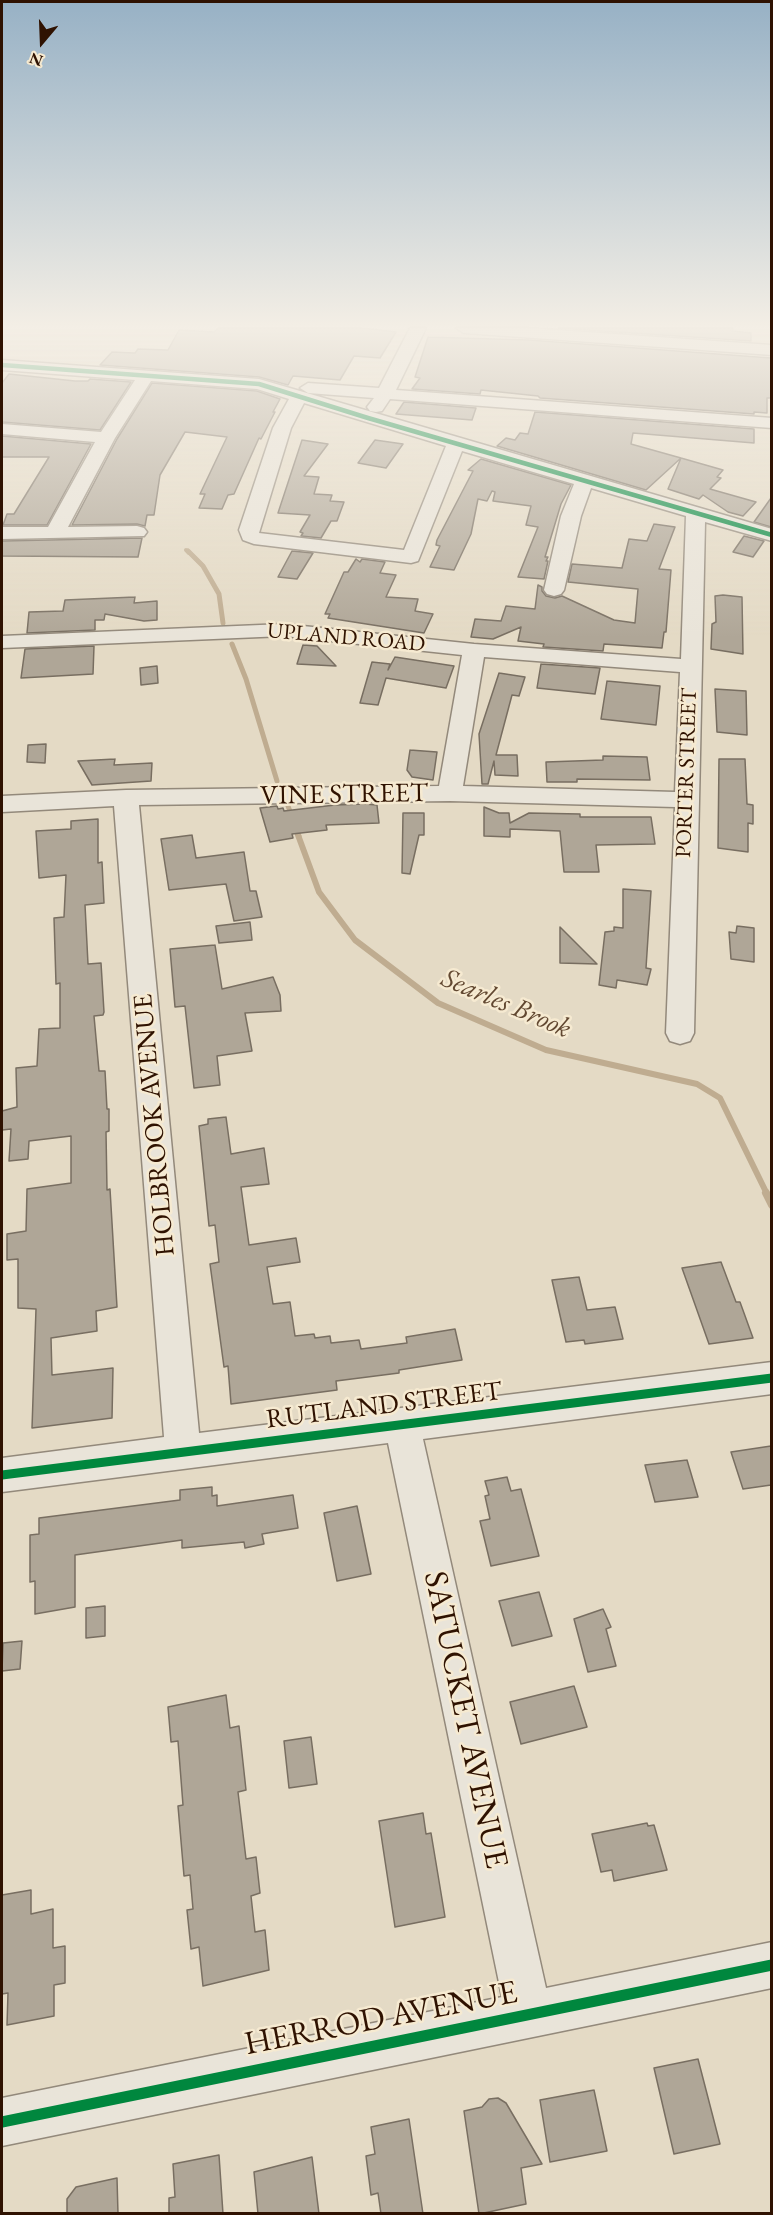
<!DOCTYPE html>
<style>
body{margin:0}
#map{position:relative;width:773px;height:2215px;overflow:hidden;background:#e4dac5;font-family:"EB Garamond",serif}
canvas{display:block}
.frame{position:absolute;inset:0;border:3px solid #2f1201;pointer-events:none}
.north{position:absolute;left:12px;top:12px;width:60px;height:60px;-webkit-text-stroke:4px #f6ead1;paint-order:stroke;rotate:199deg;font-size:16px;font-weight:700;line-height:24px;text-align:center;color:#2f1201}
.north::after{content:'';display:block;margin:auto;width:21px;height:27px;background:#2f1201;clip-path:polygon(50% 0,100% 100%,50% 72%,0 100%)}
</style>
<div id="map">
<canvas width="773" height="2215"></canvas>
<div class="frame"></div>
<div class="north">N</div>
</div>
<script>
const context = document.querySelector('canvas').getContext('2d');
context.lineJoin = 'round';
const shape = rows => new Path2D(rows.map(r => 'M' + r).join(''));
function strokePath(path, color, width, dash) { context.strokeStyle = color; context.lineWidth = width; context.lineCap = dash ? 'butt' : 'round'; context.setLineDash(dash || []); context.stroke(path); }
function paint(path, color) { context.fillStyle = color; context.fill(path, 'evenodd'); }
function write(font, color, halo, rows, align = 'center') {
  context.font = font + ' "EB Garamond",serif'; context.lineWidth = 5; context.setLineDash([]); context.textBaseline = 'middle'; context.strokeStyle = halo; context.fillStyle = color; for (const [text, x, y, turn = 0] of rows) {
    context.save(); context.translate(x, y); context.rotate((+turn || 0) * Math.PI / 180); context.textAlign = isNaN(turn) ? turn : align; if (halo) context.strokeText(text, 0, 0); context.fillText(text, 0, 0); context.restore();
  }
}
strokePath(shape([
 [186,550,189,553]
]), '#bfac90', 4);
strokePath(shape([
 [188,551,203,566,219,594,223,623],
 [232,644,246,679,277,781],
 [288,806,299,836]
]), '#bfac90', 5);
strokePath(shape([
 [298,835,319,892,355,940,438,1003,546,1050,697,1084,720,1098,767,1194]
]), '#bfac90', 6);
strokePath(shape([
 [766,1193,772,1205]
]), '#bfac90', 8);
const building = shape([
 [218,328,362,328,396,332,380,358,354,356,340,380,293,376,288,385,259,377,100,365,112,352,135,353,138,349,168,350,179,330,214,332,218,328],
 [558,328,733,328,733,331,751,333,751,341,558,328],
 [428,337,529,340,771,358,771,398,767,398,767,413,754,412,754,414,540,398,538,396,481,390,480,394,412,389,420,378,415,377,428,337],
 [9,374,75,381,88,381,90,379,131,382,100,430,2,422,2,383,9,374],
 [152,383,257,391,280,399,273,412,275,412,261,439,259,438,234,494,228,495,222,509,199,508,205,494,200,494,227,437,185,432,160,475,154,515,147,515,145,526,137,524,72,525,117,439,152,383],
 [404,402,476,408,472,420,396,414,404,402],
 [535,412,754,429,754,443,633,433,631,444,681,458,646,490,497,446,506,438,515,440,520,433,528,434,535,412],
 [2,436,91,444,47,525,3,525,7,514,14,514,49,457,2,457,2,436],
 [302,440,328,444,304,476,319,477,314,494,332,495,330,501,344,502,337,521,331,521,321,538,301,536,303,533,300,532,310,515,278,513,302,440],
 [375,440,403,444,386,468,358,463,375,440],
 [681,458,723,470,717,477,721,478,710,489,756,502,743,516,728,512,703,495,699,499,668,489,681,458],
 [481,459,571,485,561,504,545,557,548,557,546,561,548,561,544,579,518,577,538,527,526,525,531,506,493,501,495,492,492,491,487,501,478,499,471,534,454,570,430,567,440,546,436,545,437,540,473,471,468,470,481,459],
 [771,498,771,527,754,522,771,498],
 [654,524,675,527,659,569,671,570,666,632,664,632,662,648,604,644,603,651,543,647,544,644,518,641,521,627,493,639,471,637,475,619,501,621,506,606,535,609,538,585,542,587,542,591,546,596,555,598,562,596,614,620,635,623,638,589,568,582,572,564,622,568,629,539,647,541,654,524],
 [744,536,764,541,753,557,733,552,744,536],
 [142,538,138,557,2,556,2,541,142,538],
 [292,551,313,553,297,579,278,577,292,551],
 [356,559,360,562,362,559,385,562,380,573,396,575,386,597,418,599,415,611,433,614,424,633,328,618,330,614,325,614,344,572,348,572,356,559],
 [723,595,742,597,743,654,711,649,712,624,716,622,715,596,723,595],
 [135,597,134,603,157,601,157,620,144,621,105,614,104,620,95,620,95,630,27,633,29,612,63,611,65,600,135,597],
 [303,645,317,646,336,666,297,664,303,645],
 [94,646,93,674,21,678,25,649,94,646],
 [395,657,408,659,454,666,446,688,386,678,378,705,360,703,372,662,390,664,388,670,395,657],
 [541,664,600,668,595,694,537,688,541,664],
 [157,666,158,683,141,685,140,668,157,666],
 [499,673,525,677,519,696,512,695,496,755,517,755,518,776,495,775,494,761,488,784,482,784,479,734,499,673],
 [607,681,660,686,656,725,601,719,607,681],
 [715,689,746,691,747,735,717,732,715,689],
 [46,744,45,763,27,762,28,745,46,744],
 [410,750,437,752,433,780,412,777,407,770,410,750],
 [603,756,647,757,650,780,577,779,577,782,547,782,546,762,603,760,603,756],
 [115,759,114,765,152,763,151,781,92,785,78,761,115,759],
 [719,759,745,759,747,804,753,805,753,824,748,823,748,852,718,848,719,759],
 [365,804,377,805,379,823,326,825,327,830,292,834,293,838,270,842,260,808,277,806,278,809,283,808,284,811,335,805,365,804],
 [484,807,499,813,509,813,510,823,529,813,580,814,580,817,651,817,655,844,596,845,599,872,564,872,560,831,510,829,510,837,484,836,484,807],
 [403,813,424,813,424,835,419,835,410,874,402,873,403,813],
 [98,819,98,863,102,862,104,903,85,905,88,964,101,963,104,1012,103,1015,94,1016,99,1071,105,1071,107,1109,109,1109,109,1131,106,1132,107,1190,110,1189,117,1307,96,1311,97,1331,51,1338,52,1375,113,1368,112,1418,32,1428,36,1309,18,1308,18,1259,7,1260,7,1234,26,1231,27,1189,71,1183,71,1136,29,1141,28,1159,9,1161,11,1129,2,1130,2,1111,17,1107,16,1068,37,1066,39,1029,60,1028,60,983,56,984,54,918,64,917,66,875,39,878,36,831,71,829,71,821,98,819],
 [192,835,196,858,244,852,250,891,256,891,262,917,234,921,226,884,169,890,161,839,192,835],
 [623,889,651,891,646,968,651,969,647,985,617,980,616,988,599,985,605,932,614,931,614,927,623,928,623,889],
 [250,922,252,940,219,943,216,926,250,922],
 [737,926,754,928,754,962,731,959,729,932,736,933,737,926],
 [560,927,597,964,560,963,560,927],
 [215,945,222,989,273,977,280,995,281,1011,245,1013,252,1051,217,1056,220,1085,194,1088,185,1006,175,1007,170,949,215,945],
 [226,1117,231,1154,264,1148,269,1184,241,1187,249,1245,296,1238,300,1262,267,1267,273,1304,290,1302,295,1336,314,1334,315,1338,330,1336,331,1343,359,1340,361,1349,407,1343,406,1337,455,1329,462,1360,399,1370,399,1373,336,1381,337,1390,231,1404,228,1366,224,1367,210,1264,219,1262,215,1225,209,1226,199,1126,208,1124,208,1119,226,1117],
 [721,1262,736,1302,740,1302,753,1338,709,1344,682,1268,721,1262],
 [579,1277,587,1310,615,1307,623,1339,585,1344,584,1340,566,1342,552,1280,579,1277],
 [771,1446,771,1485,743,1489,731,1452,771,1446],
 [687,1460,698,1497,655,1502,645,1465,687,1460],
 [507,1477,511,1491,521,1489,539,1556,491,1566,480,1521,490,1519,485,1496,489,1495,485,1481,507,1477],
 [212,1487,212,1496,217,1495,217,1506,293,1495,298,1528,262,1534,264,1544,245,1548,244,1542,182,1548,182,1540,75,1555,75,1607,35,1614,35,1581,30,1582,30,1535,39,1534,39,1518,180,1500,180,1490,212,1487],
 [357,1506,371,1574,337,1581,324,1513,357,1506],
 [539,1592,552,1636,512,1646,499,1601,539,1592],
 [105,1606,105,1636,86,1638,86,1608,105,1606],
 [603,1609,611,1627,606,1629,616,1666,588,1672,574,1619,603,1609],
 [22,1641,20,1669,2,1671,3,1643,22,1641],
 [574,1686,587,1727,521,1744,510,1702,574,1686],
 [226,1695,230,1728,239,1726,246,1790,238,1792,246,1859,256,1857,260,1893,251,1896,255,1932,265,1930,269,1970,203,1986,199,1947,191,1949,187,1910,193,1909,190,1875,184,1876,178,1806,183,1805,178,1741,171,1742,168,1707,226,1695],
 [311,1737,317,1784,289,1788,284,1741,311,1737],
 [423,1813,426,1834,431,1833,445,1917,395,1927,379,1821,423,1813],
 [647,1823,648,1826,654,1825,667,1870,614,1881,612,1870,601,1872,592,1834,647,1823],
 [31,1890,31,1914,53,1909,53,1948,65,1946,65,1983,54,1985,54,2016,7,2025,8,1993,2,1994,2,1895,31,1890],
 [698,2059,720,2144,674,2154,654,2068,698,2059],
 [594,2090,607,2151,550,2162,540,2100,594,2090],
 [498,2098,506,2103,542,2164,521,2168,526,2204,479,2214,464,2111,482,2107,489,2099,498,2098],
 [409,2119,423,2214,381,2214,378,2193,371,2195,366,2156,375,2154,371,2127,409,2119],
 [219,2155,223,2214,169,2214,169,2198,175,2197,173,2164,219,2155],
 [312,2157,319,2214,258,2214,254,2172,312,2157],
 [117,2178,118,2214,67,2214,67,2199,76,2187,117,2178]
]);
paint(building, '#afa697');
strokePath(building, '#786e61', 1.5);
const minor = shape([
 [410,328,426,328,396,390,772,418,772,428,390,399,382,411,376,412,370,411,367,407,374,398,308,393,300,388,308,383,379,388,410,328],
 [456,328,528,328,772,345,772,355,464,333,456,328],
 [2,360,259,379,772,529,772,541,705,522,694,1033,690,1041,680,1044,670,1041,666,1033,675,807,450,801,139,805,199,1433,772,1362,772,1394,423,1439,546,1988,772,1942,772,1988,2,2146,2,2098,502,1997,388,1443,2,1492,2,1458,164,1437,114,806,2,812,2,796,126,790,439,786,462,655,284,636,2,648,2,636,284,624,474,644,681,659,686,516,591,488,581,516,564,590,561,594,554,596,547,594,544,590,561,516,574,484,462,451,418,561,411,563,254,544,243,540,239,530,273,428,289,399,257,389,151,381,115,438,68,527,137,526,144,528,147,532,144,536,2,539,2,527,48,527,95,442,2,434,2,424,101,432,135,380,2,370,2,360],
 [304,403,446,446,404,550,259,533,291,428,304,403],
 [484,657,680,672,675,792,463,786,484,657]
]);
strokePath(minor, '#93897b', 3);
paint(minor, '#e9e4d9');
strokePath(shape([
 [2,365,259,384,368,418,772,535]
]), '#00873e', 4.5);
strokePath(shape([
 [2,1475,772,1378]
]), '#00873e', 9);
strokePath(shape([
 [2,2122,772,1965]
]), '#00873e', 11);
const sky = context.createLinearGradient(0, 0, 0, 638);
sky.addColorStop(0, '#97b1c5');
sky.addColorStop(0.51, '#f3eee5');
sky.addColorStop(1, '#f3eee500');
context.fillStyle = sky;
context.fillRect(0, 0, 773, 638);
write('22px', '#2f1201', '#f6ead1', [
 ["UPLAND ROAD",346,638,5],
 ["PORTER STREET",687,773,-88]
]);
write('27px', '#2f1201', '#f6ead1', [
 ["VINE STREET",344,795,-1],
 ["HOLBROOK AVENUE",155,1125,-95],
 ["RUTLAND STREET",384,1406,-7]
]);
write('italic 28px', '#624831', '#f6ead1', [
 ["Searles Brook",506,1004,23]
]);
write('33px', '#2f1201', '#f6ead1', [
 ["SATUCKET AVENUE",465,1720,78],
 ["HERROD AVENUE",381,2019,-11]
]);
</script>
